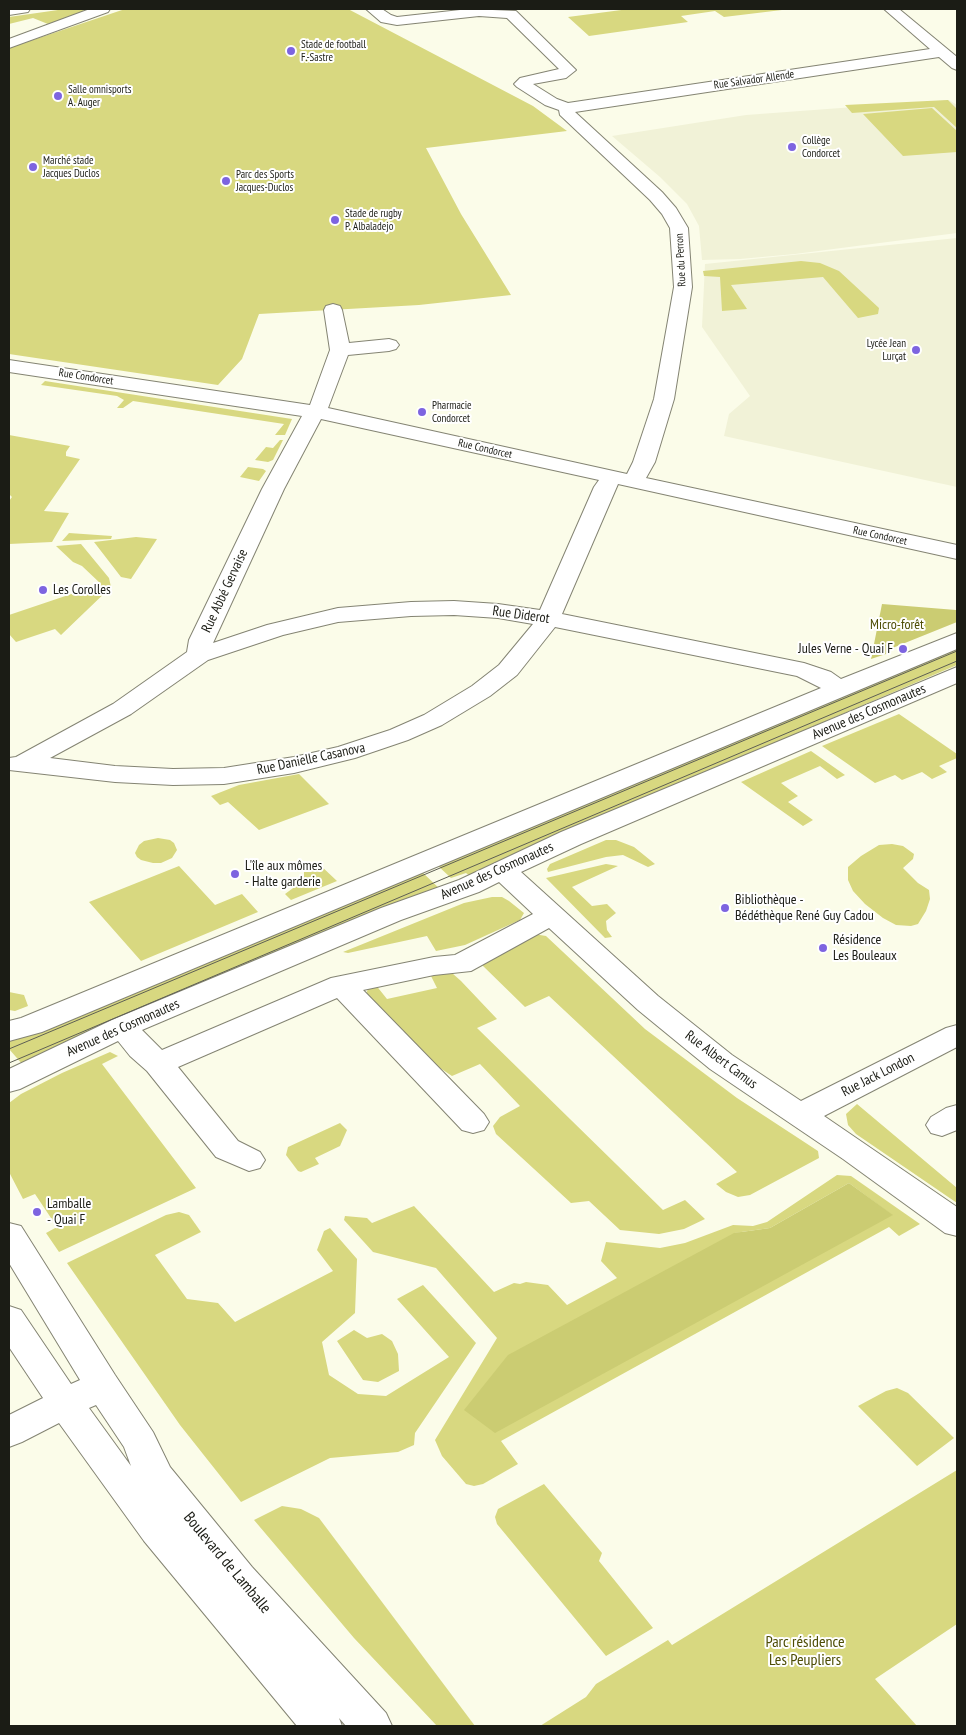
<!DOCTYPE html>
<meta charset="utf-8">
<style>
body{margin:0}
#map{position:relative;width:966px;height:1735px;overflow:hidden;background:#fbfce9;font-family:"PT Sans Narrow",sans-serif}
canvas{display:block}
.frame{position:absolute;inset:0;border:10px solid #1b1c15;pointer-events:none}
</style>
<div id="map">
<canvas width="966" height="1735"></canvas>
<div class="frame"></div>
</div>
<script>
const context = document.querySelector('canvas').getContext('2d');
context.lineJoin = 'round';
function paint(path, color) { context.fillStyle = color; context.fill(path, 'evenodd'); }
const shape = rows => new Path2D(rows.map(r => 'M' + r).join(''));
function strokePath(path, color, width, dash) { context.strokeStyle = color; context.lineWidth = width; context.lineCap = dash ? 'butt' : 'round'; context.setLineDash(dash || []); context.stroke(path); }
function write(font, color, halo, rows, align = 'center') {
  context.font = font + ' "PT Sans Narrow",sans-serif'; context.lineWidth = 4; context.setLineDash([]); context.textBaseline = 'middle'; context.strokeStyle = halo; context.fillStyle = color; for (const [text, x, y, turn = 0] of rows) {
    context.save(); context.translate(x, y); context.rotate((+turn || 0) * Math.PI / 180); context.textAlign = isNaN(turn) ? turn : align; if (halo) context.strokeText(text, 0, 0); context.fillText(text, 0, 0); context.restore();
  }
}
paint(shape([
 [949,100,957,105,957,233,795,254,740,259,702,260,699,226,687,204,660,177,612,136,746,115],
 [957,238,957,487,724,436,729,414,750,396,702,327,705,264]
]), '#f1f2d7');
paint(shape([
 [65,9,84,10,82,12,48,24,33,18,9,24,9,17],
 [125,9,348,9,533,106,567,131,426,148,461,214,511,295,419,305,259,314,242,359,218,385,9,354,9,48],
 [629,9,781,9,782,10,724,17,715,11,681,16,688,22,589,36,568,17],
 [948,100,957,109,957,128,934,107,852,113,845,105],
 [932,108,957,131,957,152,903,156,863,114],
 [801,261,820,263,839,271,879,308,878,314,858,318,823,277,731,285,747,309,722,311,720,277,704,276,703,271],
 [45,381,292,419,285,435,275,435,284,424,133,401,123,408,117,408,124,400,117,396,41,385],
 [9,435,70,446,66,452,66,456,80,459,44,511,69,513,52,542,9,544,9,501,12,497,9,494],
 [280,440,283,440,273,460,268,462,255,460,266,447,273,448],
 [248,467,263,469,266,471,259,481,240,477],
 [69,533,112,536,111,539,62,541],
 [136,537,157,539,131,579,121,577,94,542],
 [81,544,109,578,111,587,61,635,55,629,16,642,9,634,9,615,101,584,82,566,73,562,56,546],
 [957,646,957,665,529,848,472,878,466,873,451,878,437,865],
 [899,714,957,754,957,758,939,766,947,772,932,779,922,772,902,780,895,775,875,783,822,746],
 [811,751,845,775,837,779,820,766,781,783,798,796,788,802,813,820,803,826,741,782],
 [299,774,329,804,259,830,228,802,220,805,211,796,239,785],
 [158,838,170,840,174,843,177,850,172,858,161,863,153,863,141,860,137,857,135,853,139,845,144,841],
 [606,840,616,840,634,847,655,864,648,867,623,855,606,857,548,872,547,869,550,864],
 [892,844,903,846,914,854,913,859,903,868,918,883,929,890,930,899,926,911,918,924,911,926,896,925,883,918,865,904,853,891,848,880,848,867,861,856,879,845],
 [319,864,337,881,291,900,285,894,304,880,304,871],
 [606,864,618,866,572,887,592,906,607,904,616,913,606,921,607,930,612,937,605,938,546,878],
 [179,866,215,905,242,894,258,912,141,961,89,902],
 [422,872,441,890,23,1065,9,1049,9,1041,56,1025],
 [492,897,502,897,509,901,524,913,520,920,465,945,436,951,427,936,348,953,343,952,464,903],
 [534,934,546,936,645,1029,737,1098,818,1151,819,1158,750,1195,738,1197,726,1192,716,1184,737,1172,549,996,525,1007,482,965,488,954],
 [444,970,452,973,461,981,497,1019,477,1028,663,1210,685,1200,705,1219,684,1229,659,1234,620,1230,589,1201,571,1203,496,1134,493,1126,500,1117,520,1106,480,1064,452,1076,437,1066,365,996,368,989,375,984,387,999,437,988,430,974],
 [9,992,24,995,28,1006,15,1011,9,1010],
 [110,1052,118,1056,102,1064,196,1188,59,1252,46,1233,57,1227,35,1194,23,1199,9,1172,9,1103,21,1094,62,1073],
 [857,1104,957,1188,957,1203,856,1134,848,1125,846,1114],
 [340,1123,347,1130,340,1146,315,1158,319,1164,301,1172,298,1171,286,1155,288,1147],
 [837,1175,851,1176,920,1224,899,1236,889,1227,501,1441,518,1464,483,1484,474,1486,466,1484,442,1456,435,1440,497,1338,436,1268,373,1252,344,1220,345,1216,367,1218,372,1223,414,1206,494,1292,514,1283,520,1284,526,1282,548,1285,567,1305,617,1278,601,1261,606,1242,660,1248,685,1243,733,1225,753,1226,767,1222],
 [849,1183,892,1215,881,1220,734,1233,770,1228],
 [179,1212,189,1215,201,1232,155,1255,187,1299,218,1303,235,1322,333,1271,317,1250,324,1231,330,1228,357,1259,355,1313,322,1342,329,1375,358,1394,386,1396,449,1357,397,1299,423,1285,476,1343,415,1433,414,1445,398,1452,330,1458,241,1502,180,1425,67,1263,166,1215],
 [354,1330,367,1338,382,1334,392,1341,398,1354,399,1371,378,1382,363,1380,337,1341],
 [897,1388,908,1393,954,1438,917,1466,858,1406,886,1391],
 [957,1470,957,1624,875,1679,917,1726,540,1726,586,1697,596,1684,668,1640,672,1645],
 [544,1484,602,1553,599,1561,653,1628,606,1656,497,1524,495,1517,498,1509],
 [282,1506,301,1509,319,1518,475,1726,437,1726,354,1638,254,1520]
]), '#d8d880');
paint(shape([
 [957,598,957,622,890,649,886,654,871,659,882,604,956,610],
 [849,1183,893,1215,495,1433,464,1410,508,1355,734,1233,770,1228]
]), '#cbcc72');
const minor = shape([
 [9,9,30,9,28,12,9,15,9,9],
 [90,9,110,9,108,12,9,48,9,39,90,9],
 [366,9,382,9,391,15,397,17,469,9,516,11,576,70,566,78,533,84,557,99,568,103,930,49,884,9,899,9,957,57,957,70,952,68,939,57,575,112,662,192,676,208,688,228,692,287,674,399,655,462,646,478,957,545,957,559,618,484,562,614,804,663,831,672,841,679,957,633,957,649,42,1032,9,1041,9,1021,21,1018,821,688,797,676,555,627,517,675,490,696,442,725,408,740,355,758,294,773,224,784,173,785,115,782,9,770,9,758,16,757,113,704,187,652,189,640,262,489,302,416,9,372,9,360,310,405,330,350,324,310,326,306,333,304,340,306,342,310,349,343,389,339,396,341,399,345,396,349,389,351,348,355,328,408,627,474,633,462,654,399,674,287,670,228,662,214,650,200,560,115,559,110,545,105,517,87,514,84,520,78,559,69,507,18,479,16,397,25,381,22,366,9],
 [321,419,599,480,594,487,540,610,498,604,454,601,411,602,338,608,267,625,213,643,284,489,321,419],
 [454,615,498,618,533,624,499,665,472,686,424,715,390,730,338,747,294,757,224,768,173,769,115,766,50,758,131,714,208,660,283,635,338,622,411,616,454,615],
 [957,667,957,683,581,844,521,872,658,996,732,1055,801,1101,946,1028,957,1025,957,1047,824,1116,957,1207,957,1236,945,1233,843,1159,710,1069,638,1010,549,928,471,971,434,975,363,990,484,1114,489,1122,484,1130,473,1133,462,1130,337,998,178,1067,238,1141,260,1152,265,1160,260,1168,249,1171,216,1157,147,1071,130,1056,118,1041,20,1089,9,1092,9,1069,112,1020,381,908,459,880,561,832,957,667],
 [499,882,533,914,455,955,434,957,331,978,162,1050,142,1030,401,920,479,892,499,882],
 [957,1105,957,1130,942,1136,931,1133,926,1125,931,1117,946,1108,957,1105],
 [9,1223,21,1226,115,1375,153,1432,170,1467,252,1567,386,1713,392,1726,346,1726,339,1718,342,1726,297,1726,144,1541,59,1423,22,1442,9,1447,9,1415,43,1398,9,1347,9,1306,21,1310,71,1384,80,1380,9,1263,9,1223],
 [96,1405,124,1447,131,1466,89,1408,96,1405]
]);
strokePath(minor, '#848473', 2);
paint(minor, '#fff');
strokePath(shape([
 [9,1049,957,651],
 [9,1063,957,661]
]), '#5e5f54', 1);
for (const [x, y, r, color] of [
 [291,51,5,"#7d64e0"],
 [58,96,5,"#7d64e0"],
 [792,147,5,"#7d64e0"],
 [33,167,5,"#7d64e0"],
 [226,181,5,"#7d64e0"],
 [335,220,5,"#7d64e0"],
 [916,350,5,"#7d64e0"],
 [422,412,5,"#7d64e0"],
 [43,590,5,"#7d64e0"],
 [903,649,5,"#7d64e0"],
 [235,874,5,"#7d64e0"],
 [725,908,5,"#7d64e0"],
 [823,948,5,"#7d64e0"],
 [37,1212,5,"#7d64e0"]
]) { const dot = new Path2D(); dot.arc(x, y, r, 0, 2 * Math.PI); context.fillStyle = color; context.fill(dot); strokePath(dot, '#fff', 2); }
write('11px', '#1b1c15', '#fff', [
 ["Stade de football",301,45],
 ["F.-Sastre",301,58],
 ["Salle omnisports",68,90],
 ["A. Auger",68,103],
 ["Collège",802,141],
 ["Condorcet",802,154],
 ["Marché stade",43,161],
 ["Jacques Duclos",43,174],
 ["Parc des Sports",236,175],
 ["Jacques-Duclos",236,188],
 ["Stade de rugby",345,214],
 ["P. Albaladejo",345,227],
 ["Lycée Jean",906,344,"right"],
 ["Lurçat",906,357,"right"],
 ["Pharmacie",432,406],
 ["Condorcet",432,419]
], 'left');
write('11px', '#1b1c15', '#fff', [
 ["Rue Salvador Allende",754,80,-8],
 ["Rue du Perron",681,260,-93],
 ["Rue Condorcet",86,377,9],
 ["Rue Condorcet",485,449,13],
 ["Rue Condorcet",880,536,12]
]);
write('14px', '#1b1c15', '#fff', [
 ["Les Corolles",53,590],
 ["Jules Verne - Quai F",893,649,"right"],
 ["L'île aux mômes",245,866],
 ["- Halte garderie",245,882],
 ["Bibliothèque -",735,900],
 ["Bédéthèque René Guy Cadou",735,916],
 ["Résidence",833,940],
 ["Les Bouleaux",833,956],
 ["Lamballe",47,1204],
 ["- Quai F",47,1220]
], 'left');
write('14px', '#1b1c15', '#fff', [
 ["Rue Abbé Gervaise",225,591,-65],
 ["Rue Diderot",521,615,8],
 ["Avenue des Cosmonautes",869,712,-23],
 ["Rue Danielle Casanova",311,759,-12],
 ["Avenue des Cosmonautes",497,871,-24],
 ["Avenue des Cosmonautes",123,1028,-24],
 ["Rue Albert Camus",721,1060,37],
 ["Rue Jack London",878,1075,-27]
]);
write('14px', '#4e4d05', '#fff', [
 ["Micro-forêt",897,625]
]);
write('16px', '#1b1c15', '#fff', [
 ["Boulevard de Lamballe",227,1563,50]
]);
write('16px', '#4e4d05', '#fff', [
 ["Parc résidence",805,1642],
 ["Les Peupliers",805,1660]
]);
</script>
